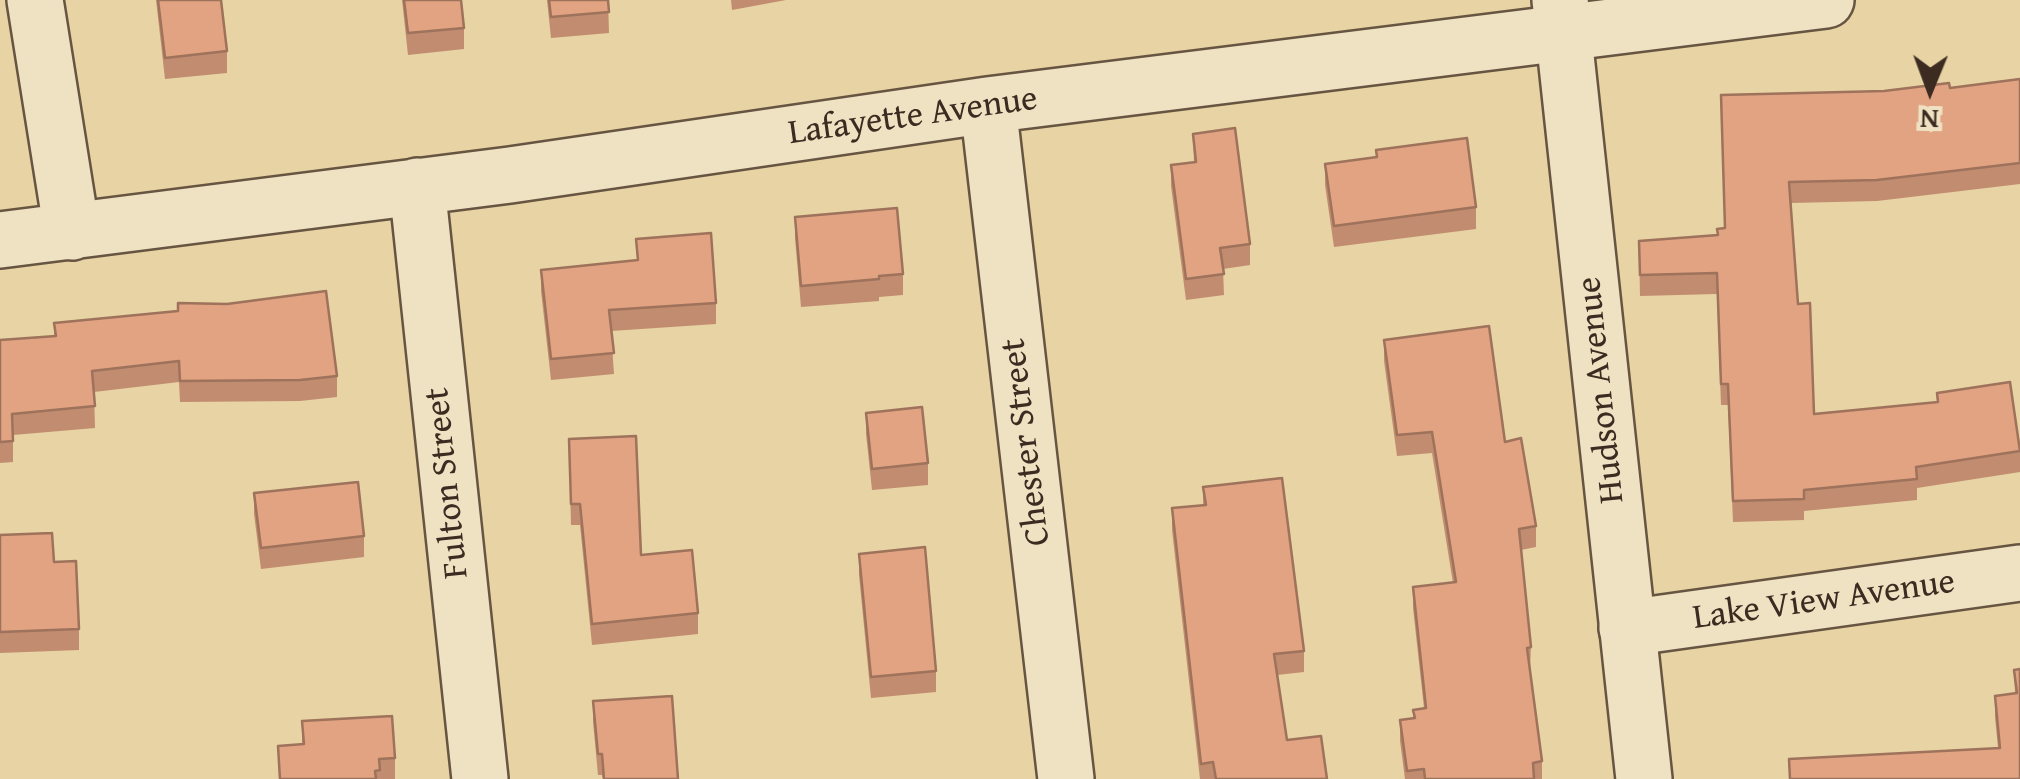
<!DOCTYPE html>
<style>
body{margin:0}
#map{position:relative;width:2020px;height:779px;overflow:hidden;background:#e7d3a3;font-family:"Gentium Book Plus",serif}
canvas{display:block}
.north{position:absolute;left:1880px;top:40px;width:100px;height:100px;-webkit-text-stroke:8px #efe2c3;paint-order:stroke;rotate:181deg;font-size:28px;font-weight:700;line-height:40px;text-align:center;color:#3c2b21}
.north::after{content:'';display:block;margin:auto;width:35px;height:45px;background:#3c2b21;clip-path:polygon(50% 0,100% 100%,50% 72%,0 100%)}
</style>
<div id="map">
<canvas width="2020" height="779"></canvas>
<div class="north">N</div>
</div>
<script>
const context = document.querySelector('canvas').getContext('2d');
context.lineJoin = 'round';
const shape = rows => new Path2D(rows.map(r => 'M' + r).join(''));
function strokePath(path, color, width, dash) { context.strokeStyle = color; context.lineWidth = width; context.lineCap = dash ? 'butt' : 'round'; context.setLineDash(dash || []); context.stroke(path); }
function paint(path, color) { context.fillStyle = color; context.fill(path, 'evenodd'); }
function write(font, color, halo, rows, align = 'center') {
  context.font = font + ' "Gentium Book Plus",serif'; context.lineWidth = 8; context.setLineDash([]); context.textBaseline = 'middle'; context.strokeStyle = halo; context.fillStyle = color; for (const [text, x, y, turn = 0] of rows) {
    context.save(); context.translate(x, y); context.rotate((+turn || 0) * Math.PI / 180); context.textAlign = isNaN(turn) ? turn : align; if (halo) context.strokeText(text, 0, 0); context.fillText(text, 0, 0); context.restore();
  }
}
const minor = shape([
 [35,0,72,232],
 [988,105,1066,779],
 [417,186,480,779],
 [0,240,510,175,988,105,1826,0],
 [1627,628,2020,573]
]);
const tertiary = shape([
 [1560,0,1644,779]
]);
strokePath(minor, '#675542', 60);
strokePath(tertiary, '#675542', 60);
strokePath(minor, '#efe2c3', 55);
strokePath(tertiary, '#efe2c3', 55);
paint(shape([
 [156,0,221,0,227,51,227,73,165,79],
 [402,0,461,0,464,28,464,49,408,55],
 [547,0,608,0,609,33,551,38],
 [731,0,786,0,732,10],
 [2020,79,2020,184,1877,201,1791,203,1798,304,1814,414,1937,402,1937,393,2020,446,2020,472,1917,488,1917,500,1804,511,1804,520,1733,522,1728,405,1721,405,1717,294,1640,296,1639,241,1717,235,1884,91,1950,88],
 [1193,134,1250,244,1250,265,1223,269,1224,295,1186,300,1171,186,1171,165,1194,162],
 [1325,164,1476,207,1476,229,1334,247,1325,185],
 [795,217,903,274,903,295,879,297,879,301,801,307,795,238],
 [636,239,716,303,716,324,611,331,614,374,551,380,541,291,541,270,637,260],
 [54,323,337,376,337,397,300,401,180,402,179,382,94,392,95,428,13,435,13,462,0,463,0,340,54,336],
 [1384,340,1505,442,1536,526,1536,547,1521,550,1531,647,1530,668,1542,761,1542,779,1405,779,1400,741,1400,720,1413,718,1413,710,1424,708,1413,608,1413,587,1453,583,1432,453,1397,456,1384,361],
 [866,413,928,463,928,485,872,490,866,434],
 [569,439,641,555,698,613,698,634,592,645,580,525,571,525],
 [1203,487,1304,651,1304,672,1277,675,1287,740,1327,779,1200,779,1172,530,1172,508,1203,505],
 [254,493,364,536,364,557,261,569,254,514],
 [0,535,54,562,79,629,79,650,0,653],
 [859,554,936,671,936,692,871,698,859,575],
 [2020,669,2020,779,1789,779,1789,759,1998,748,1995,717,1995,696,2015,693,2014,670],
 [593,701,678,779,603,779,602,775,598,775,593,722],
 [302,721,395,758,395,779,279,779,278,746,302,744]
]), '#c28c70');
const building = shape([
 [158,0,221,0,227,51,165,58,158,0],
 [404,0,461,0,464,28,408,33,404,0],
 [549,0,608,0,609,12,551,17,549,0],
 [2020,79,2020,163,1877,180,1789,182,1798,304,1810,303,1814,414,1938,402,1937,393,2010,382,2020,451,1916,467,1917,479,1804,490,1804,499,1733,501,1728,384,1721,384,1717,273,1640,275,1639,241,1718,235,1717,229,1725,228,1721,95,1884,91,1949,83,1950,88,2020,79],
 [1235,128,1250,244,1220,248,1224,274,1186,279,1171,165,1196,162,1193,134,1235,128],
 [1467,138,1476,207,1334,226,1325,164,1377,157,1376,150,1467,138],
 [897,208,903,274,879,276,879,279,801,286,795,217,897,208],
 [711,233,716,303,609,310,614,353,551,359,541,270,638,260,636,239,711,233],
 [326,291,337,376,300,380,180,381,179,361,92,371,95,406,12,414,13,441,0,442,0,340,56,336,54,323,178,311,178,303,227,304,326,291],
 [1489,326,1505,442,1521,438,1536,526,1519,529,1531,647,1527,648,1542,761,1533,763,1534,779,1425,779,1424,769,1407,771,1400,720,1415,718,1413,710,1426,708,1413,587,1456,582,1432,432,1397,435,1384,340,1489,326],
 [922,407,928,463,872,469,866,413,922,407],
 [636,436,641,555,692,550,698,613,592,624,580,504,571,504,569,439,636,436],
 [1282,478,1304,651,1274,654,1287,740,1321,736,1327,779,1216,779,1213,762,1201,764,1172,508,1206,505,1203,487,1282,478],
 [358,482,364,536,261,548,254,493,358,482],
 [52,533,54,562,76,561,79,629,0,632,0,535,52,533],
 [925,547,936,671,871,677,859,554,925,547],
 [2020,669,2020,779,1790,779,1789,759,2000,748,1995,696,2017,693,2014,670,2020,669],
 [672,696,678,779,604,779,602,754,598,754,593,701,672,696],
 [392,716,395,758,379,759,380,770,375,771,376,779,280,779,278,746,304,744,302,721,392,716]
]);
paint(building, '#e1a382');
strokePath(building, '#9e725b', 2.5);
write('35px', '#3c2b21', '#efe2c3', [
 ["Lafayette Avenue",913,117,-8],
 ["Hudson Avenue",1602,390,-96],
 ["Chester Street",1027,442,-97],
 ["Fulton Street",448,483,-96],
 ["Lake View Avenue",1824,601,-8]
]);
</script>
